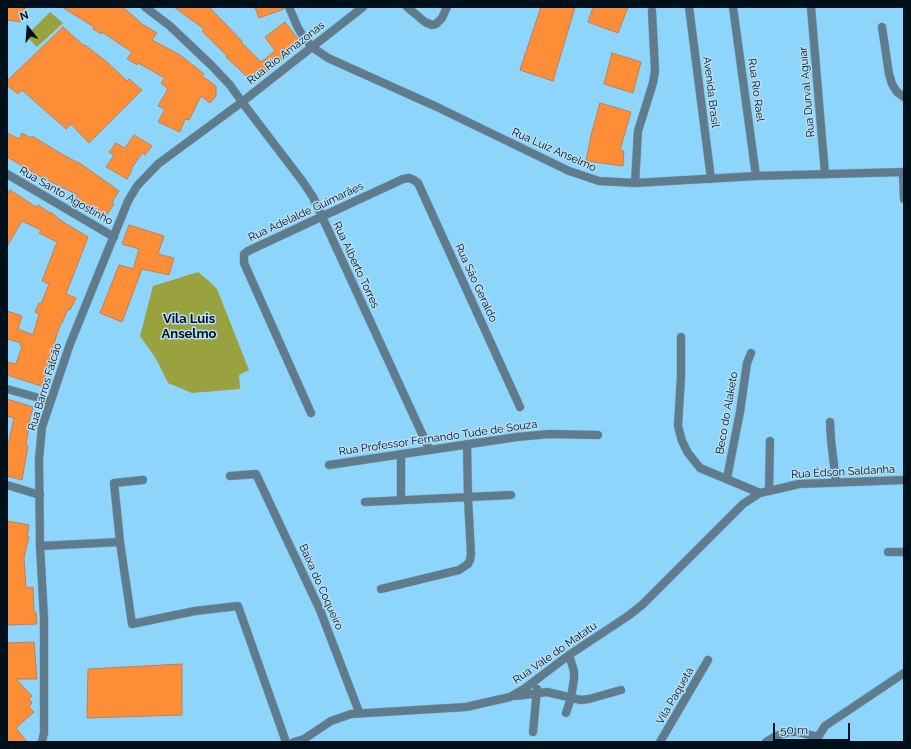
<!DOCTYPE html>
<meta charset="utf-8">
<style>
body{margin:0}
#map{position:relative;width:911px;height:749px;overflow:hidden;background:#8ed5fc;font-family:Raleway,sans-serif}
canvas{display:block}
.frame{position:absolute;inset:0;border:8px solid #00101a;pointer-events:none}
.north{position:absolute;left:8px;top:8px;width:40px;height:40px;-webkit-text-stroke:3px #b5def5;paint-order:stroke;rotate:343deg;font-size:11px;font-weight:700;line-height:16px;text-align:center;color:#00101a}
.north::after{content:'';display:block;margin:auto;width:14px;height:18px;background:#00101a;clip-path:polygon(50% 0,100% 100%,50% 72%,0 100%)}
.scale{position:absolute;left:773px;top:723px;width:77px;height:18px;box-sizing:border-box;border:2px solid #00101a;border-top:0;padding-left:5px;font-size:12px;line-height:14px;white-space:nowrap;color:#00101a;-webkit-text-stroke:3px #b5def5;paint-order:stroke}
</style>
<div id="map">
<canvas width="911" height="749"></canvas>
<div class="frame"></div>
<div class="north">N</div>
<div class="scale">50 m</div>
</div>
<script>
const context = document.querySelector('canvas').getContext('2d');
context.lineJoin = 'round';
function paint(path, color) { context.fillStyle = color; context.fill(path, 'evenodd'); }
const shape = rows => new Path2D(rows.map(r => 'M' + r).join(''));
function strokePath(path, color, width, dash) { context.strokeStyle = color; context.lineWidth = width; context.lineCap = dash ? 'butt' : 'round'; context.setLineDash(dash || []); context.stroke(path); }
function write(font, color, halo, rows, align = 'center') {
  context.font = font + ' Raleway,sans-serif'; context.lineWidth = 3; context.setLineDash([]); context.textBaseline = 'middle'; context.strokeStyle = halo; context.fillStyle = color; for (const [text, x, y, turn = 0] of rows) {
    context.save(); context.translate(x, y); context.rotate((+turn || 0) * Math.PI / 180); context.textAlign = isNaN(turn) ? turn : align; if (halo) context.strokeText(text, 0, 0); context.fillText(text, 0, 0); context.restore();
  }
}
paint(shape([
 [50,12,63,23,37,47,26,36],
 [198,272,209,281,217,289,249,370,239,375,240,389,192,393,168,383,155,357,140,336,153,286]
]), '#9aa23f');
const building = shape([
 [7,7,25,7,22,22,7,20,7,7],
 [62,7,123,7,142,24,157,33,152,40,180,55,204,74,202,76,216,86,216,96,210,103,201,96,189,120,185,119,180,132,158,122,165,109,158,106,168,89,161,83,165,78,138,63,137,65,127,59,132,52,102,32,101,34,93,29,94,27,62,7],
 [174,7,209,7,242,41,241,42,261,62,275,51,265,37,285,22,303,46,278,62,254,83,226,57,227,56,202,31,204,29,174,7],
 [255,7,284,7,284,9,259,18,255,7],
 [541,7,575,7,553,81,520,70,541,7],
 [593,7,628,7,618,33,588,22,593,7],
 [63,27,84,46,85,45,107,62,127,81,129,79,142,90,89,143,71,124,66,129,22,90,18,94,7,85,7,81,63,27],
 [612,53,641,62,633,93,604,84,612,53],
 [600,103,631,112,620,150,624,151,623,166,586,161,591,135,600,103],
 [7,133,19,139,22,133,31,138,32,136,65,156,81,164,119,191,112,202,114,204,106,216,75,200,78,195,41,177,7,157,7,133],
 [134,135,152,146,145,155,142,153,131,169,132,170,127,179,106,167,114,155,109,152,116,143,125,148,134,135],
 [10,190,36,207,38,205,50,213,51,212,60,220,88,237,66,294,76,298,70,310,68,309,62,323,61,323,54,343,56,344,47,372,41,386,7,375,7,362,16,364,22,346,20,345,21,343,7,339,7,311,22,316,18,329,33,335,39,314,35,312,39,303,41,304,49,284,42,281,57,242,39,233,41,230,22,221,7,246,7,194,10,190],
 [129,225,164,236,158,254,174,258,169,275,142,269,122,322,100,313,119,265,133,269,139,249,122,244,129,225],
 [7,399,33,407,28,426,29,426,26,445,28,446,22,480,7,476,7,441,9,441,14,418,7,416,7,399],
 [7,521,29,525,27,537,29,537,24,558,26,588,33,587,34,612,36,612,37,624,7,625,7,521],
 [34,642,37,679,16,679,32,696,29,699,32,703,29,707,34,712,16,728,27,742,10,742,7,739,7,643,34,642],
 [182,664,182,715,87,718,88,669,182,664]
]);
paint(building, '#fe8d37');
strokePath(building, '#bb805a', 1);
const minor = shape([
 [407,7,425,22,432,25,436,24,442,18,447,7],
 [689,7,711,179],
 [733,7,756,176],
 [811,7,825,174],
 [882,27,889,74,892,84,897,92,904,97],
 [242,102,303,182,313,197,429,449],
 [903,172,904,199],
 [7,174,114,237],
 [635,183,638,131,653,83,655,71,652,11],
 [681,337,681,376,678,426,682,441,688,453,700,468,760,493],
 [7,389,50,401],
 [311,413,244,263,244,254,248,251,321,217,403,179,409,178,414,180,418,183,520,407],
 [830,422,831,440,836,482],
 [329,465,517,437,550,434,598,435],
 [230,476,256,474,320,610,359,712],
 [727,478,740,412,747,363,751,353],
 [143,480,114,483,120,542,132,624,195,611,238,606,286,742],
 [7,485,40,495],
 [769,490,770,441],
 [401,500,401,454],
 [365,502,511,495],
 [40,546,120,542],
 [888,552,904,552],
 [381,589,459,570,468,564,470,560,471,554,468,498,467,444],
 [516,696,547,692,581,700,589,699,621,690],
 [566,713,571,698,574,679,574,671,569,655],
 [533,732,537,689],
 [294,742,304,739,331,721,351,714,466,707,510,697,524,689,569,655,628,616,642,605,743,504,760,493,799,484,904,480],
 [660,742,708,660],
 [766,742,776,736,789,732,798,732,818,737],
 [817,742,818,737,825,726,904,673]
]);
const tertiary = shape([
 [145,7,170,26,211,65,230,85,242,102],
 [289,7,298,28,303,36,312,47,328,58,437,107,569,171,599,181,635,183,756,176,904,172],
 [42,742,44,733,44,618,40,546,39,459,42,427,70,344,128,201,137,186,158,164,242,102,363,7]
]);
strokePath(minor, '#74b2d3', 9);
strokePath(tertiary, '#74b2d3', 9);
strokePath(minor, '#607c8c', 8);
strokePath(tertiary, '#607c8c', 8);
write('11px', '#00101a', '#b5def5', [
 ["Rua Rio Amazonas",286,53,-38],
 ["Rua Rio Rael",756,90,82],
 ["Avenida Brasil",711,92,83],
 ["Rua Durval Aguiar",807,92,-95],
 ["Rua Luiz Anselmo",554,150,24],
 ["Rua Santo Agostinho",66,196,30],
 ["Rua Adelalde Guimarães",306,212,-25],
 ["Rua Alberto Torres",356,265,65],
 ["Rua Sāo Geraldo",476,283,65],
 ["Rua Barros Falcão",45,387,-73],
 ["Beco do Alaketo",727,413,-80],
 ["Rua Professor Fernando Tude de Souza",438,438,-8],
 ["Rua Édson Saldanha",843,472,-3],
 ["Baixa do Coqueiro",321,587,66],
 ["Rua Vale do Matatu",555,653,-35],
 ["Vila Paquetá",675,696,-60]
]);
write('bold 13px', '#00101a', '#b5def5', [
 ["Vila Luis",189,319],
 ["Anselmo",189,334]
]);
</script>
